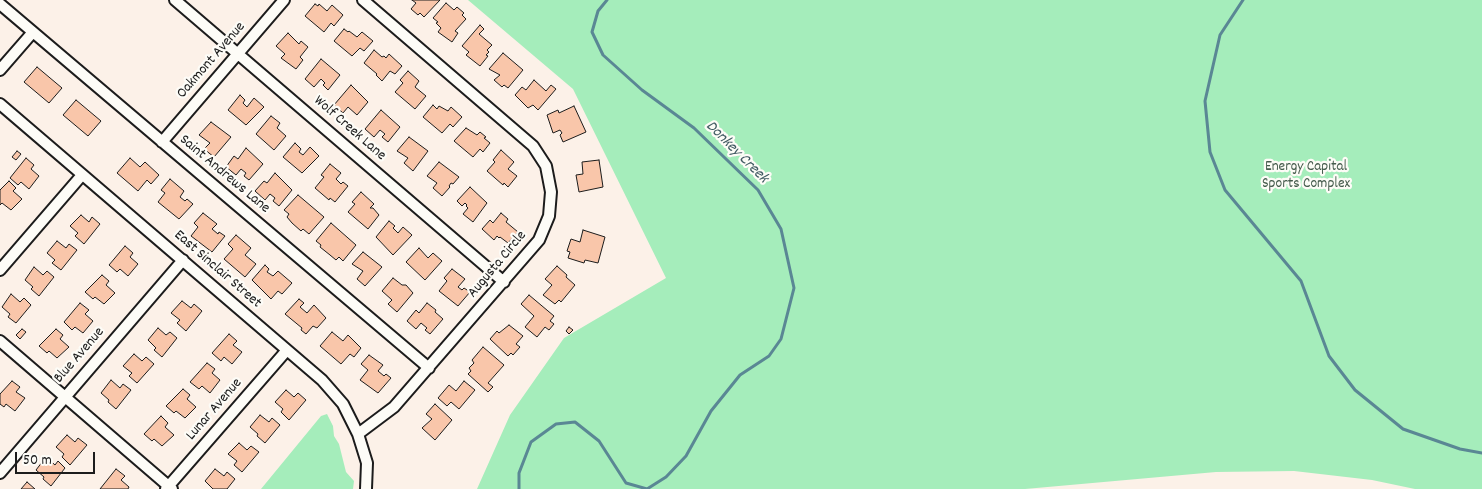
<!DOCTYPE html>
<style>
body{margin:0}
#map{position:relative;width:1482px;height:489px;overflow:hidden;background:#fcf1e8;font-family:Dekko,sans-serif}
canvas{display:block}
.scale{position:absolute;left:15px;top:452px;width:80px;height:22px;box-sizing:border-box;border:2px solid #1c1c1c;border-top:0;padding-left:6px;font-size:15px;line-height:18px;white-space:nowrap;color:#1c1c1c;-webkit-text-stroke:4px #fdfcf7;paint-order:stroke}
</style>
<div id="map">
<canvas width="1482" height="489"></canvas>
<div class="scale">50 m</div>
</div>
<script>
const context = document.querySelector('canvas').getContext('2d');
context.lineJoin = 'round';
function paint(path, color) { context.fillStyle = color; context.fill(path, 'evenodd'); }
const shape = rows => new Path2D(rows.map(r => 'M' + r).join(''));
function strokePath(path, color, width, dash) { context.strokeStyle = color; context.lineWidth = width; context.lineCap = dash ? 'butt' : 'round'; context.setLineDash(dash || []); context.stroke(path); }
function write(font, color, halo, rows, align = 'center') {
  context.font = font + ' Dekko,sans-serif'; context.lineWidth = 4.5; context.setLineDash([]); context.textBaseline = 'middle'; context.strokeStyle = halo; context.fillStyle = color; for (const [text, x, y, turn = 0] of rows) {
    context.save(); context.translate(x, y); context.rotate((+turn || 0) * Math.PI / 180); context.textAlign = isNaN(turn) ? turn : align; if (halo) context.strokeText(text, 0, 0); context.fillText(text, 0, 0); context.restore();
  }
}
paint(shape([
 [468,0,1482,0,1482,489,1415,489,1372,480,1294,471,1216,472,1025,489,477,489,510,415,564,338,666,278,573,89],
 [327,414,333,426,334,436,339,444,346,472,354,481,353,489,261,489,321,416]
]), '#a5edbb');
strokePath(shape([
 [607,0,598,11,592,32,603,55,642,90,694,128,758,190,781,229,794,288,781,339,769,356,740,375,711,411,686,456,666,477,647,489],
 [1243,0,1220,35,1205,101,1210,152,1225,190,1301,281,1329,356,1355,390,1403,429,1460,449,1482,453],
 [519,489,519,473,531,442,556,424,575,422,599,441,626,483,647,489]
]), '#5a8794', 3);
const building = shape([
 [412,0,440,0,424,17,420,13,418,15,411,9,416,3,412,0],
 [446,3,454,10,457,7,464,13,462,15,466,19,455,31,458,33,452,42,438,32,441,28,436,23,438,22,433,18,446,3],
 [315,4,318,6,319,4,327,11,332,5,343,15,334,26,331,23,324,32,305,16,315,4],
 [480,25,484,29,479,34,492,45,487,50,489,52,486,55,488,56,480,66,466,55,469,52,462,46,480,25],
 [344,29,348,32,349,31,357,37,362,32,373,41,364,51,360,48,352,56,334,41,344,29],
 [288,33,299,44,301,41,308,47,300,57,303,60,296,69,281,58,285,54,276,46,288,33],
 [374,50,382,57,384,56,386,58,389,54,402,66,395,74,390,71,382,81,376,75,377,74,364,63,374,50],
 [503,53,523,70,508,88,504,85,502,87,494,80,500,75,489,69,503,53],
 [321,59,340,75,328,90,323,85,325,83,321,79,314,87,305,79,321,59],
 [37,67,62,88,49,103,24,82,37,67],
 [408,71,419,81,415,87,426,96,415,109,395,92,403,83,400,80,408,71],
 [534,80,546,91,551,85,556,89,538,110,533,105,528,108,515,95,522,87,526,90,534,80],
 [351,85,368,102,357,115,348,107,343,113,334,105,351,85],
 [240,95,245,100,243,103,247,107,254,98,264,107,246,125,228,110,240,95],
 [76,100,101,121,88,136,63,115,76,100],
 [433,105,437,109,439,106,448,111,451,107,462,117,453,127,450,124,442,133,423,117,433,105],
 [574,106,586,132,563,142,560,135,562,133,560,130,553,133,547,115,558,110,559,113,574,106],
 [381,110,400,127,388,142,382,137,385,134,380,130,374,137,365,129,381,110],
 [271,116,280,123,277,128,286,136,274,150,256,134,271,116],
 [211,122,231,137,214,157,204,149,210,143,199,135,211,122],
 [466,128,477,135,480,132,486,137,484,138,490,143,483,152,480,149,473,157,454,141,466,128],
 [409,137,428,151,413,171,404,163,408,158,397,151,409,137],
 [295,143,301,149,299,152,303,155,310,147,319,156,302,173,283,157,295,143],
 [246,148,263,164,249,180,244,176,246,173,241,169,236,175,226,167,234,156,238,159,246,148],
 [501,150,514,162,508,169,517,176,508,187,504,183,503,185,487,171,495,162,493,160,501,150],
 [17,151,21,154,16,160,12,157,17,151],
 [26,158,34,165,31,169,39,176,29,189,21,182,18,185,10,178,26,158],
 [130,158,140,167,145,162,159,175,151,184,147,180,138,191,117,173,130,158],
 [599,160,603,187,579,192,576,175,583,174,582,162,599,160],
 [439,162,459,177,453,184,451,183,449,186,450,187,442,196,433,188,437,183,427,176,439,162],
 [330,164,341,173,336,179,341,184,343,182,348,186,335,202,330,198,329,200,315,188,324,177,321,175,330,164],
 [275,173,292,190,279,206,273,201,275,198,270,194,265,200,255,191,264,181,267,183,275,173],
 [170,179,184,191,180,197,185,201,187,199,193,204,179,219,158,202,165,193,161,190,170,179],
 [9,181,16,188,13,191,22,199,11,210,2,203,0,205,0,190,9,181],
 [470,187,487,203,473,222,463,214,468,208,466,206,467,205,465,203,462,206,457,201,470,187],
 [361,192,374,204,370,208,373,208,379,215,368,229,348,212,355,204,352,202,361,192],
 [298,195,324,217,309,234,303,229,301,231,292,223,287,217,289,214,284,210,298,195],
 [203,213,217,224,212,229,218,234,219,232,225,236,212,252,191,236,198,227,194,223,203,213],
 [501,213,508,219,506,222,518,232,508,243,500,237,499,238,497,236,494,240,482,229,490,220,493,223,501,213],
 [81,215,89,222,92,217,100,224,84,244,75,236,78,233,70,226,81,215],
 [389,221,395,226,393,228,398,233,403,227,412,235,393,255,376,237,389,221],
 [331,223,356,245,343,261,339,257,336,260,330,255,320,247,321,245,316,241,331,223],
 [583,230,605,237,598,263,585,260,584,263,568,258,570,252,567,251,571,239,580,242,583,230],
 [236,235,251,248,245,255,256,264,245,277,224,259,233,249,228,244,236,235],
 [57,241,66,248,69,244,77,250,61,270,52,263,55,260,47,253,57,241],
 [125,246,133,253,130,257,138,264,128,276,120,269,117,272,109,265,125,246],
 [419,248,428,258,433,253,442,261,425,280,406,262,419,248],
 [363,252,382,267,365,286,357,279,363,271,352,264,363,252],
 [265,265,269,269,267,272,273,276,278,271,292,283,282,294,278,291,271,299,252,280,265,265],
 [557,266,567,275,566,277,575,285,561,302,559,300,555,304,543,295,552,285,545,279,557,266],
 [34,267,43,275,47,271,54,277,39,296,31,289,33,287,25,280,34,267],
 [452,269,465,279,458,287,462,290,464,288,470,292,458,306,439,291,447,281,444,278,452,269],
 [102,275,109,281,106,285,115,293,104,304,95,297,93,299,85,292,102,275],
 [393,278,402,285,406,285,413,293,397,312,388,304,392,300,382,291,393,278],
 [11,294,20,302,24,298,31,305,16,323,8,317,10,314,2,307,11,294],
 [529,295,554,316,550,321,554,324,549,330,545,327,537,337,525,327,534,316,521,304,529,295],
 [299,299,304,303,300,307,307,313,314,305,326,318,317,328,313,326,306,334,301,330,302,328,285,314,299,299],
 [182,301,191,308,194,304,202,311,186,331,177,323,180,320,171,313,182,301],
 [80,303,89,310,85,314,93,321,83,333,75,327,72,330,64,322,80,303],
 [427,303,436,310,435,312,443,319,430,334,425,330,427,328,421,323,416,329,407,321,416,310,419,313,427,303],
 [509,325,523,336,516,344,520,347,513,355,511,353,508,356,490,339,497,331,499,333,509,325],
 [569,327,573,330,569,334,566,331,569,327],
 [158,328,166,335,170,332,177,338,162,357,154,350,156,348,148,340,158,328],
 [22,329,26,332,20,339,16,335,22,329],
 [56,329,63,335,60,339,69,347,57,358,49,351,47,353,39,346,56,329],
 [332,332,343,341,348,335,361,348,354,357,350,354,341,364,320,346,332,332],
 [229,334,237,341,233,345,242,352,232,364,224,357,221,361,212,353,229,334],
 [483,347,504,365,488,383,493,387,488,392,468,374,471,371,469,368,474,363,472,360,483,347],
 [134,354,142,361,146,357,154,364,137,383,129,376,132,373,123,366,134,354],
 [369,355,383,365,378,371,384,376,386,374,391,378,378,393,360,380,368,370,361,364,369,355],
 [207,363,215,369,212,373,220,380,210,393,202,386,199,389,190,382,207,363],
 [111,380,120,388,123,384,131,390,116,409,108,402,109,400,101,393,111,380],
 [12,381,20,387,16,392,25,398,15,411,6,404,4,407,0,404,0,394,12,381],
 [464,381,475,390,459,409,451,402,447,406,438,398,449,385,456,391,464,381],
 [183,389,190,395,187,399,196,407,185,418,176,411,174,413,166,406,183,389],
 [286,390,294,397,298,393,306,400,289,420,281,412,283,409,275,402,286,390],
 [435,404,452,420,435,440,422,428,432,419,426,414,435,404],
 [260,415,269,422,272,418,280,425,265,443,257,436,258,434,250,427,260,415],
 [161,416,168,423,165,427,174,435,162,446,154,439,152,441,144,434,161,416],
 [67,435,75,442,78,438,87,445,70,465,62,457,64,454,56,447,67,435],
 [239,443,247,450,251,446,259,452,242,472,234,465,237,461,228,454,239,443],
 [46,457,55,465,58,461,65,468,51,486,43,479,44,477,36,470,46,457],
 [116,469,125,476,121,480,129,487,128,489,100,489,116,469],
 [215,469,224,476,227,472,235,479,227,489,213,489,205,481,215,469],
 [27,482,35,489,21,489,27,482]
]);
paint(building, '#f9c6aa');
strokePath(building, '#1c1c1c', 1);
const street = shape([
 [175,0,504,282],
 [0,4,429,368],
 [0,70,33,32],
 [0,104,322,380,343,404,358,434,367,463,366,489],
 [162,142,284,0],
 [0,270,82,175],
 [0,341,172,489],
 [358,434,394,407,539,240,549,216,551,192,546,166,533,146,363,0],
 [0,473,183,260],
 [166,489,287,350]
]);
strokePath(street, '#1c1c1c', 14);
strokePath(street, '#fdfcf7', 10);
write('15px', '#1c1c1c', '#fdfcf7', [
 ["Oakmont Avenue",212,61,-49],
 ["Wolf Creek Lane",349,129,41],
 ["Saint Andrews Lane",224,175,40],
 ["Augusta Circle",498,265,-50],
 ["East Sinclair Street",217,270,41],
 ["Blue Avenue",80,356,-49],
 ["Lunar Avenue",215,410,-49]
]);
write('15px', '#455b4c', '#fdfcf7', [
 ["Energy Capital",1306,168],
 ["Sports Complex",1306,185]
]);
write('italic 16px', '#405a62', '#fdfcf7', [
 ["Donkey Creek",736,153,45]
]);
</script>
